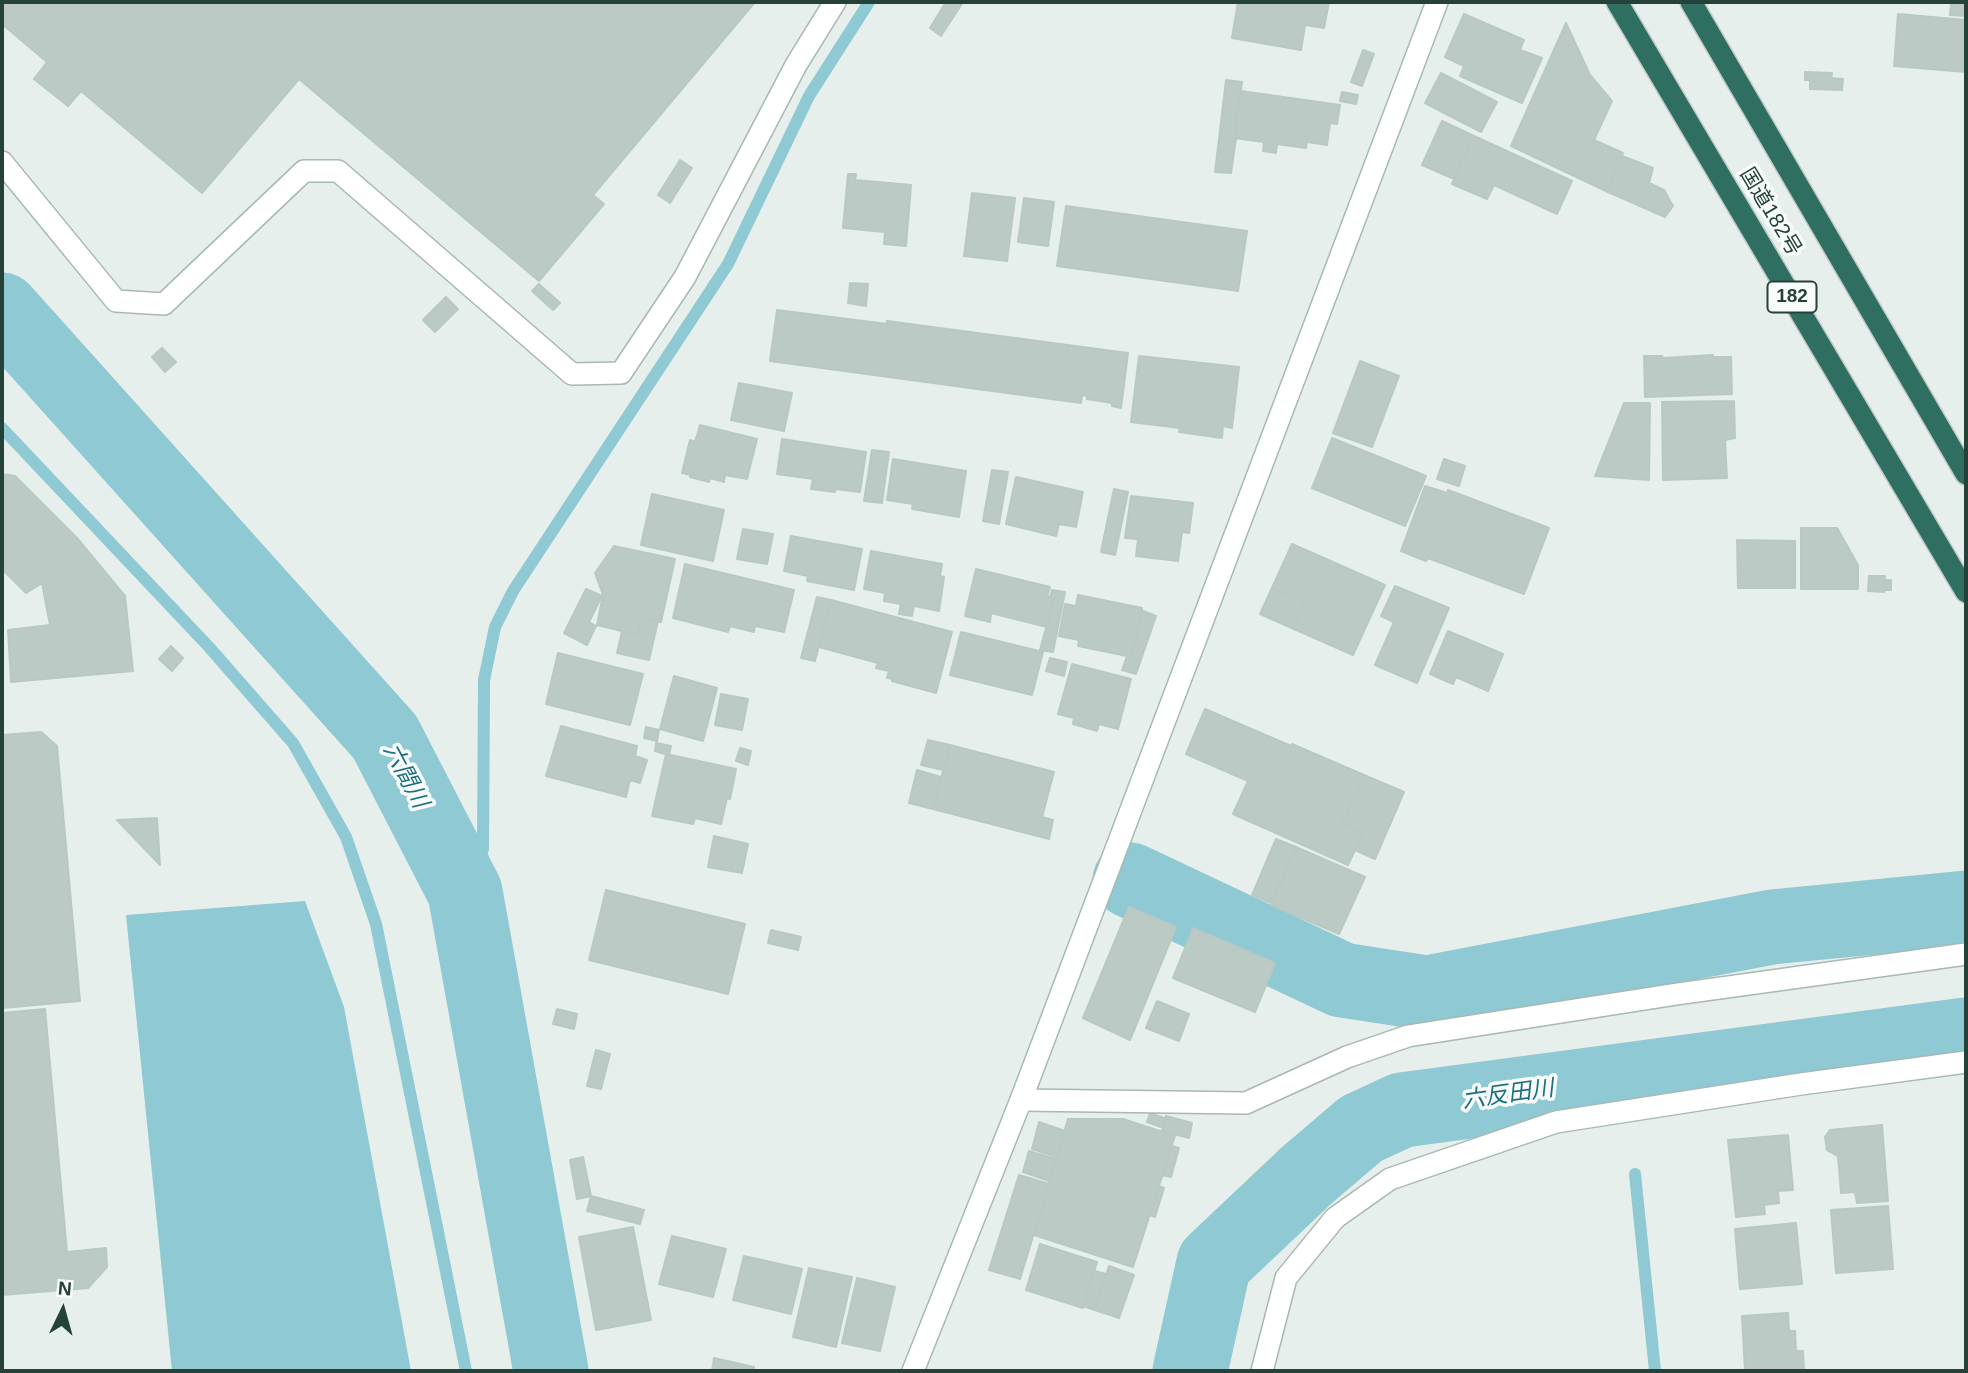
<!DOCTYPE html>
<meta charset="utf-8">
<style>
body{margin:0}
#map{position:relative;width:1968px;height:1373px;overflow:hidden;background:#e6efeb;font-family:Helvetica,sans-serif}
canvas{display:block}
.frame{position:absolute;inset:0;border:4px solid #24423a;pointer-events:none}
.north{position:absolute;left:28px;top:1275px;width:70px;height:70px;-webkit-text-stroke:5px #f7fbf9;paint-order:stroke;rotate:5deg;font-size:19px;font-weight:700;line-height:28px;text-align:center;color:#24423a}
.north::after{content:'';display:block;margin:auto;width:24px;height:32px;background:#24423a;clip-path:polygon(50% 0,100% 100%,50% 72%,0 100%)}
</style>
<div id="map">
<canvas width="1968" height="1373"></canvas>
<div class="frame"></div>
<div class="north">N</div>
</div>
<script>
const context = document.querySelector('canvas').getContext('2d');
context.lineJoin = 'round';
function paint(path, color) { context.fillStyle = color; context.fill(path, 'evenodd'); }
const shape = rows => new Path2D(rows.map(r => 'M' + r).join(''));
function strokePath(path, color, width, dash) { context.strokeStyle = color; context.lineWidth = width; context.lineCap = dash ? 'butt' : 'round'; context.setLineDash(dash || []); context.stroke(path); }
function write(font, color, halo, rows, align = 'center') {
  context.font = font + ' Helvetica,"Noto Sans JP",sans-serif'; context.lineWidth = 7; context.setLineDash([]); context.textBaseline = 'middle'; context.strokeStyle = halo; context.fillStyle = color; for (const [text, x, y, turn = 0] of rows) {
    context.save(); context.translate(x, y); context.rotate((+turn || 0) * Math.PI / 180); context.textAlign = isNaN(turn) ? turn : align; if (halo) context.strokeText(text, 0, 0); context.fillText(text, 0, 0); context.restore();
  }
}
paint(shape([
 [305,901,344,1007,411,1371,172,1371,126,915]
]), '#8ec9d4');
strokePath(shape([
 [2,428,209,647,293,743,346,837,376,924,466,1371],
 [465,892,483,849,484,680,495,627,513,591,728,264,809,96,869,2],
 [1613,957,1616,980],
 [1635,1174,1655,1371]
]), '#8ec9d4', 12);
strokePath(shape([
 [2,310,385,737,465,892,551,1371],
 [1130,880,1342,980,1427,993,1772,927,1966,908],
 [1190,1371,1214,1263,1306,1176,1361,1129,1402,1110,1966,1035]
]), '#8ec9d4', 75);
const building = shape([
 [5,2,755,2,593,195,604,204,539,281,299,79,202,193,81,91,68,106,34,79,47,62,2,24,2,6,5,2],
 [946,2,963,2,941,36,930,28,946,2],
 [1238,2,1329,2,1324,28,1305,25,1301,50,1232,38,1238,2],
 [1951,2,1966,2,1966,16,1950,15,1951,2],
 [1464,14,1524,40,1520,50,1542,58,1522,103,1460,76,1464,66,1445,57,1464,14],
 [1898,14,1966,20,1966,72,1894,66,1898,14],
 [1566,23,1590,75,1612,101,1594,140,1623,153,1608,192,1511,146,1566,23],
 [1363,50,1374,54,1362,86,1351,82,1363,50],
 [1805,72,1832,73,1831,78,1843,79,1842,90,1810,89,1810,80,1805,80,1805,72],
 [1441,73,1497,102,1481,132,1425,103,1441,73],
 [1226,80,1242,82,1234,138,1236,138,1231,173,1215,172,1226,80],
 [1241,91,1340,105,1337,124,1330,123,1327,145,1307,142,1306,148,1277,144,1276,153,1263,151,1264,142,1234,138,1241,91],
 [1342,92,1358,95,1356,104,1340,101,1342,92],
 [1442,121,1474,136,1454,179,1422,165,1442,121],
 [1474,136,1572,181,1557,214,1494,185,1487,199,1452,184,1474,136],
 [1622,156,1653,168,1649,183,1664,190,1673,206,1665,217,1608,192,1622,156],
 [680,160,692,168,670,203,658,195,680,160],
 [848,174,856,174,855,180,911,185,906,246,884,244,885,232,843,228,848,174],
 [972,193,1015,198,1007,261,964,256,972,193],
 [1024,198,1054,202,1048,246,1018,242,1024,198],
 [1066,206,1247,231,1238,291,1057,266,1066,206],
 [850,283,868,284,866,306,848,303,850,283],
 [539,284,560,303,553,310,532,291,539,284],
 [446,297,458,309,435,332,423,320,446,297],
 [777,310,887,324,887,321,1128,353,1121,408,1112,406,1112,403,1087,399,1087,396,1082,395,1081,403,770,361,777,310],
 [162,348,176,362,165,372,152,357,162,348],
 [1713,355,1713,357,1731,357,1732,394,1645,397,1644,356,1662,356,1663,358,1713,355],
 [1139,356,1239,367,1232,428,1223,426,1222,438,1179,432,1180,428,1131,422,1139,356],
 [1360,361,1399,376,1372,447,1333,433,1360,361],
 [739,383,792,393,784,431,731,420,739,383],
 [1734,401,1735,438,1725,440,1727,478,1663,480,1662,402,1734,401],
 [1624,403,1650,403,1649,480,1595,476,1624,403],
 [700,425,757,439,747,479,725,475,724,482,710,478,709,482,690,477,691,475,682,473,690,440,695,442,700,425],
 [1332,438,1426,476,1405,526,1312,488,1332,438],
 [782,439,866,452,860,492,835,489,835,492,811,489,813,479,777,474,782,439],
 [872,450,889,452,882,503,864,501,872,450],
 [893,459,966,471,959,517,912,509,913,504,887,500,893,459],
 [1444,459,1465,466,1459,486,1437,479,1444,459],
 [992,470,1008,472,999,524,983,521,992,470],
 [2,474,15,476,77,538,125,596,133,671,11,682,8,630,50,625,42,583,26,593,2,569,2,474],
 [1016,477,1083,492,1076,527,1059,524,1056,536,1006,524,1016,477],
 [1425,486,1447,493,1448,490,1549,528,1524,594,1428,558,1426,561,1401,551,1425,486],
 [1114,489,1128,492,1115,555,1101,552,1114,489],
 [652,494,724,510,713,561,641,545,652,494],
 [1131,496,1193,503,1189,533,1182,532,1178,561,1136,556,1138,539,1125,538,1131,496],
 [1801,528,1837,528,1858,565,1858,589,1801,589,1801,528],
 [743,529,773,534,767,564,737,559,743,529],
 [791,536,862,549,854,590,807,581,808,576,784,571,791,536],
 [1737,540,1795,541,1795,588,1738,588,1737,540],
 [1292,544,1385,585,1353,655,1294,629,1305,603,1272,588,1292,544],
 [614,546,675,559,661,622,642,617,638,635,597,625,603,595,595,573,614,546],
 [871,551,942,564,940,576,944,577,939,611,914,606,912,616,899,614,901,604,884,601,885,593,864,589,871,551],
 [685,564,794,590,784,632,755,626,754,632,730,626,728,632,673,618,685,564],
 [976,569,1050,587,1047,596,1054,598,1047,627,991,613,990,622,965,616,976,569],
 [1869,576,1885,576,1884,592,1868,591,1869,576],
 [1885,580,1891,580,1891,590,1884,590,1885,580],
 [1395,586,1449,608,1417,683,1375,665,1394,622,1381,616,1395,586],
 [1272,588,1305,603,1294,629,1260,614,1272,588],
 [586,589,602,596,589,622,596,626,587,645,564,633,586,589],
 [1052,590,1065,592,1053,652,1040,650,1054,598,1050,597,1052,590],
 [1078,595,1142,608,1132,657,1078,646,1079,640,1059,636,1065,604,1076,606,1078,595],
 [817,597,831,600,815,661,801,658,817,597],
 [831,600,952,632,936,693,892,681,892,679,887,678,889,671,876,668,878,663,819,647,831,600],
 [1143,611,1156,616,1136,674,1122,670,1127,656,1132,657,1139,623,1143,611],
 [642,617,658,621,649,660,617,653,622,631,638,635,642,617],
 [1448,631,1503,654,1488,691,1456,677,1453,684,1430,674,1448,631],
 [961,632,1043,652,1032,695,950,675,961,632],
 [171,646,183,658,172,671,159,659,171,646],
 [558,653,643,674,630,725,546,704,558,653],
 [1050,658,1067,662,1064,676,1046,671,1050,658],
 [1072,664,1131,679,1118,729,1099,724,1097,731,1073,724,1074,718,1058,714,1072,664],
 [674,676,717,688,703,741,660,729,674,676],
 [721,694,748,699,742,730,715,725,721,694],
 [1205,709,1291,746,1292,744,1364,775,1342,824,1363,833,1348,865,1233,814,1248,781,1186,754,1205,709],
 [561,726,637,746,635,756,647,760,640,783,630,780,626,797,546,776,561,726],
 [646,727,659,730,657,741,644,738,646,727],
 [41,732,57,746,80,1001,2,1008,2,735,41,732],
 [928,740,950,745,943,770,921,765,928,740],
 [656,743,671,746,669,755,655,751,656,743],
 [950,745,1054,772,1042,817,1053,820,1049,839,933,809,950,745],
 [740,748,751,751,748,765,736,761,740,748],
 [666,754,736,769,730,799,727,798,721,824,695,818,693,824,652,816,666,754],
 [917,770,941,777,933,809,909,803,917,770],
 [1364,775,1404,792,1375,859,1355,850,1363,833,1342,824,1364,775],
 [157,818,160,865,117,820,157,818],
 [714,836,748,844,742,873,708,867,714,836],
 [1276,839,1296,847,1271,903,1252,895,1276,839],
 [1296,847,1365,877,1339,934,1271,905,1296,847],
 [606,890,745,924,728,994,589,960,606,890],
 [1129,907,1176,927,1130,1040,1083,1018,1129,907],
 [1193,928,1275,963,1255,1012,1173,978,1193,928],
 [771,930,801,937,798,950,768,943,771,930],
 [1157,1001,1189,1014,1179,1041,1146,1028,1157,1001],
 [45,1009,67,1252,106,1248,107,1267,88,1288,2,1295,2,1013,45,1009],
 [557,1009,577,1014,574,1029,553,1024,557,1009],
 [596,1050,610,1054,601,1089,587,1086,596,1050],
 [1150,1113,1164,1118,1161,1127,1147,1122,1150,1113],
 [1166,1116,1192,1123,1189,1138,1162,1131,1166,1116],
 [1068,1119,1123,1119,1175,1136,1133,1267,1034,1235,1068,1119],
 [1039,1122,1065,1131,1057,1157,1032,1149,1039,1122],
 [1882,1125,1888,1201,1857,1203,1855,1192,1841,1193,1838,1156,1827,1150,1825,1137,1830,1130,1882,1125],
 [1788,1135,1793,1190,1778,1191,1779,1203,1764,1205,1765,1214,1736,1217,1728,1140,1788,1135],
 [1172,1146,1179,1148,1171,1177,1162,1175,1172,1146],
 [1029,1151,1056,1159,1049,1181,1023,1172,1029,1151],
 [583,1157,591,1196,577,1199,570,1160,583,1157],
 [1019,1175,1049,1184,1020,1279,989,1270,1019,1175],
 [1159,1186,1164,1188,1155,1217,1150,1215,1159,1186],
 [591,1196,644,1210,640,1224,587,1211,591,1196],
 [1888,1206,1893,1269,1836,1273,1831,1210,1888,1206],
 [1796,1223,1802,1284,1740,1289,1735,1229,1796,1223],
 [633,1227,651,1320,596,1330,579,1237,633,1227],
 [672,1236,726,1249,713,1297,659,1284,672,1236],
 [1040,1244,1097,1262,1083,1308,1026,1290,1040,1244],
 [744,1256,802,1269,791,1314,733,1300,744,1256],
 [1109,1266,1134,1275,1119,1318,1095,1310,1109,1266],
 [809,1268,852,1277,836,1347,793,1337,809,1268],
 [1095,1271,1106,1274,1095,1310,1083,1306,1095,1271],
 [857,1278,895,1287,880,1351,842,1343,857,1278],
 [1788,1313,1789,1331,1795,1331,1796,1351,1803,1351,1804,1371,1745,1371,1742,1316,1788,1313],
 [714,1358,754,1367,754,1371,712,1371,714,1358]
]);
paint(building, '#bbcac4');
strokePath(building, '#b8c9c2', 2);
const street = shape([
 [2,162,116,301,164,304,304,171,338,171,572,374,621,373,685,277,796,65,835,2],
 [1021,1100,1246,1103,1347,1057,1408,1036,1677,994,1966,954],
 [1262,1371,1286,1278,1335,1218,1390,1179,1556,1122,1801,1084,1966,1062]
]);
const secondary = shape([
 [913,1371,1021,1100,1437,2]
]);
const highway = shape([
 [1617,2,1966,592],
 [1691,2,1966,474]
]);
strokePath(street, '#a8b8b2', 24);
strokePath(secondary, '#a4bbb3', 24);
strokePath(highway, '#c2cac8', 24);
strokePath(street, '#fff', 21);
strokePath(secondary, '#fff', 21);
strokePath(highway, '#2f6f62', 21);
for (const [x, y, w] of [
 [1792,297,49]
]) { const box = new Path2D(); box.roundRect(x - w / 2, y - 15.5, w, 31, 5); context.fillStyle = '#f7fbf9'; context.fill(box); strokePath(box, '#24423a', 2); }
write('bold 19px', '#24423a', null, [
 ["182",1792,297]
]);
write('21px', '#24423a', '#f7fbf9', [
 ["国道182号",1770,212,59]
]);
write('italic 23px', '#1c6f80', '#f7fbf9', [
 ["六間川",405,776,62],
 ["六反田川",1508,1095,-8]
]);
</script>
